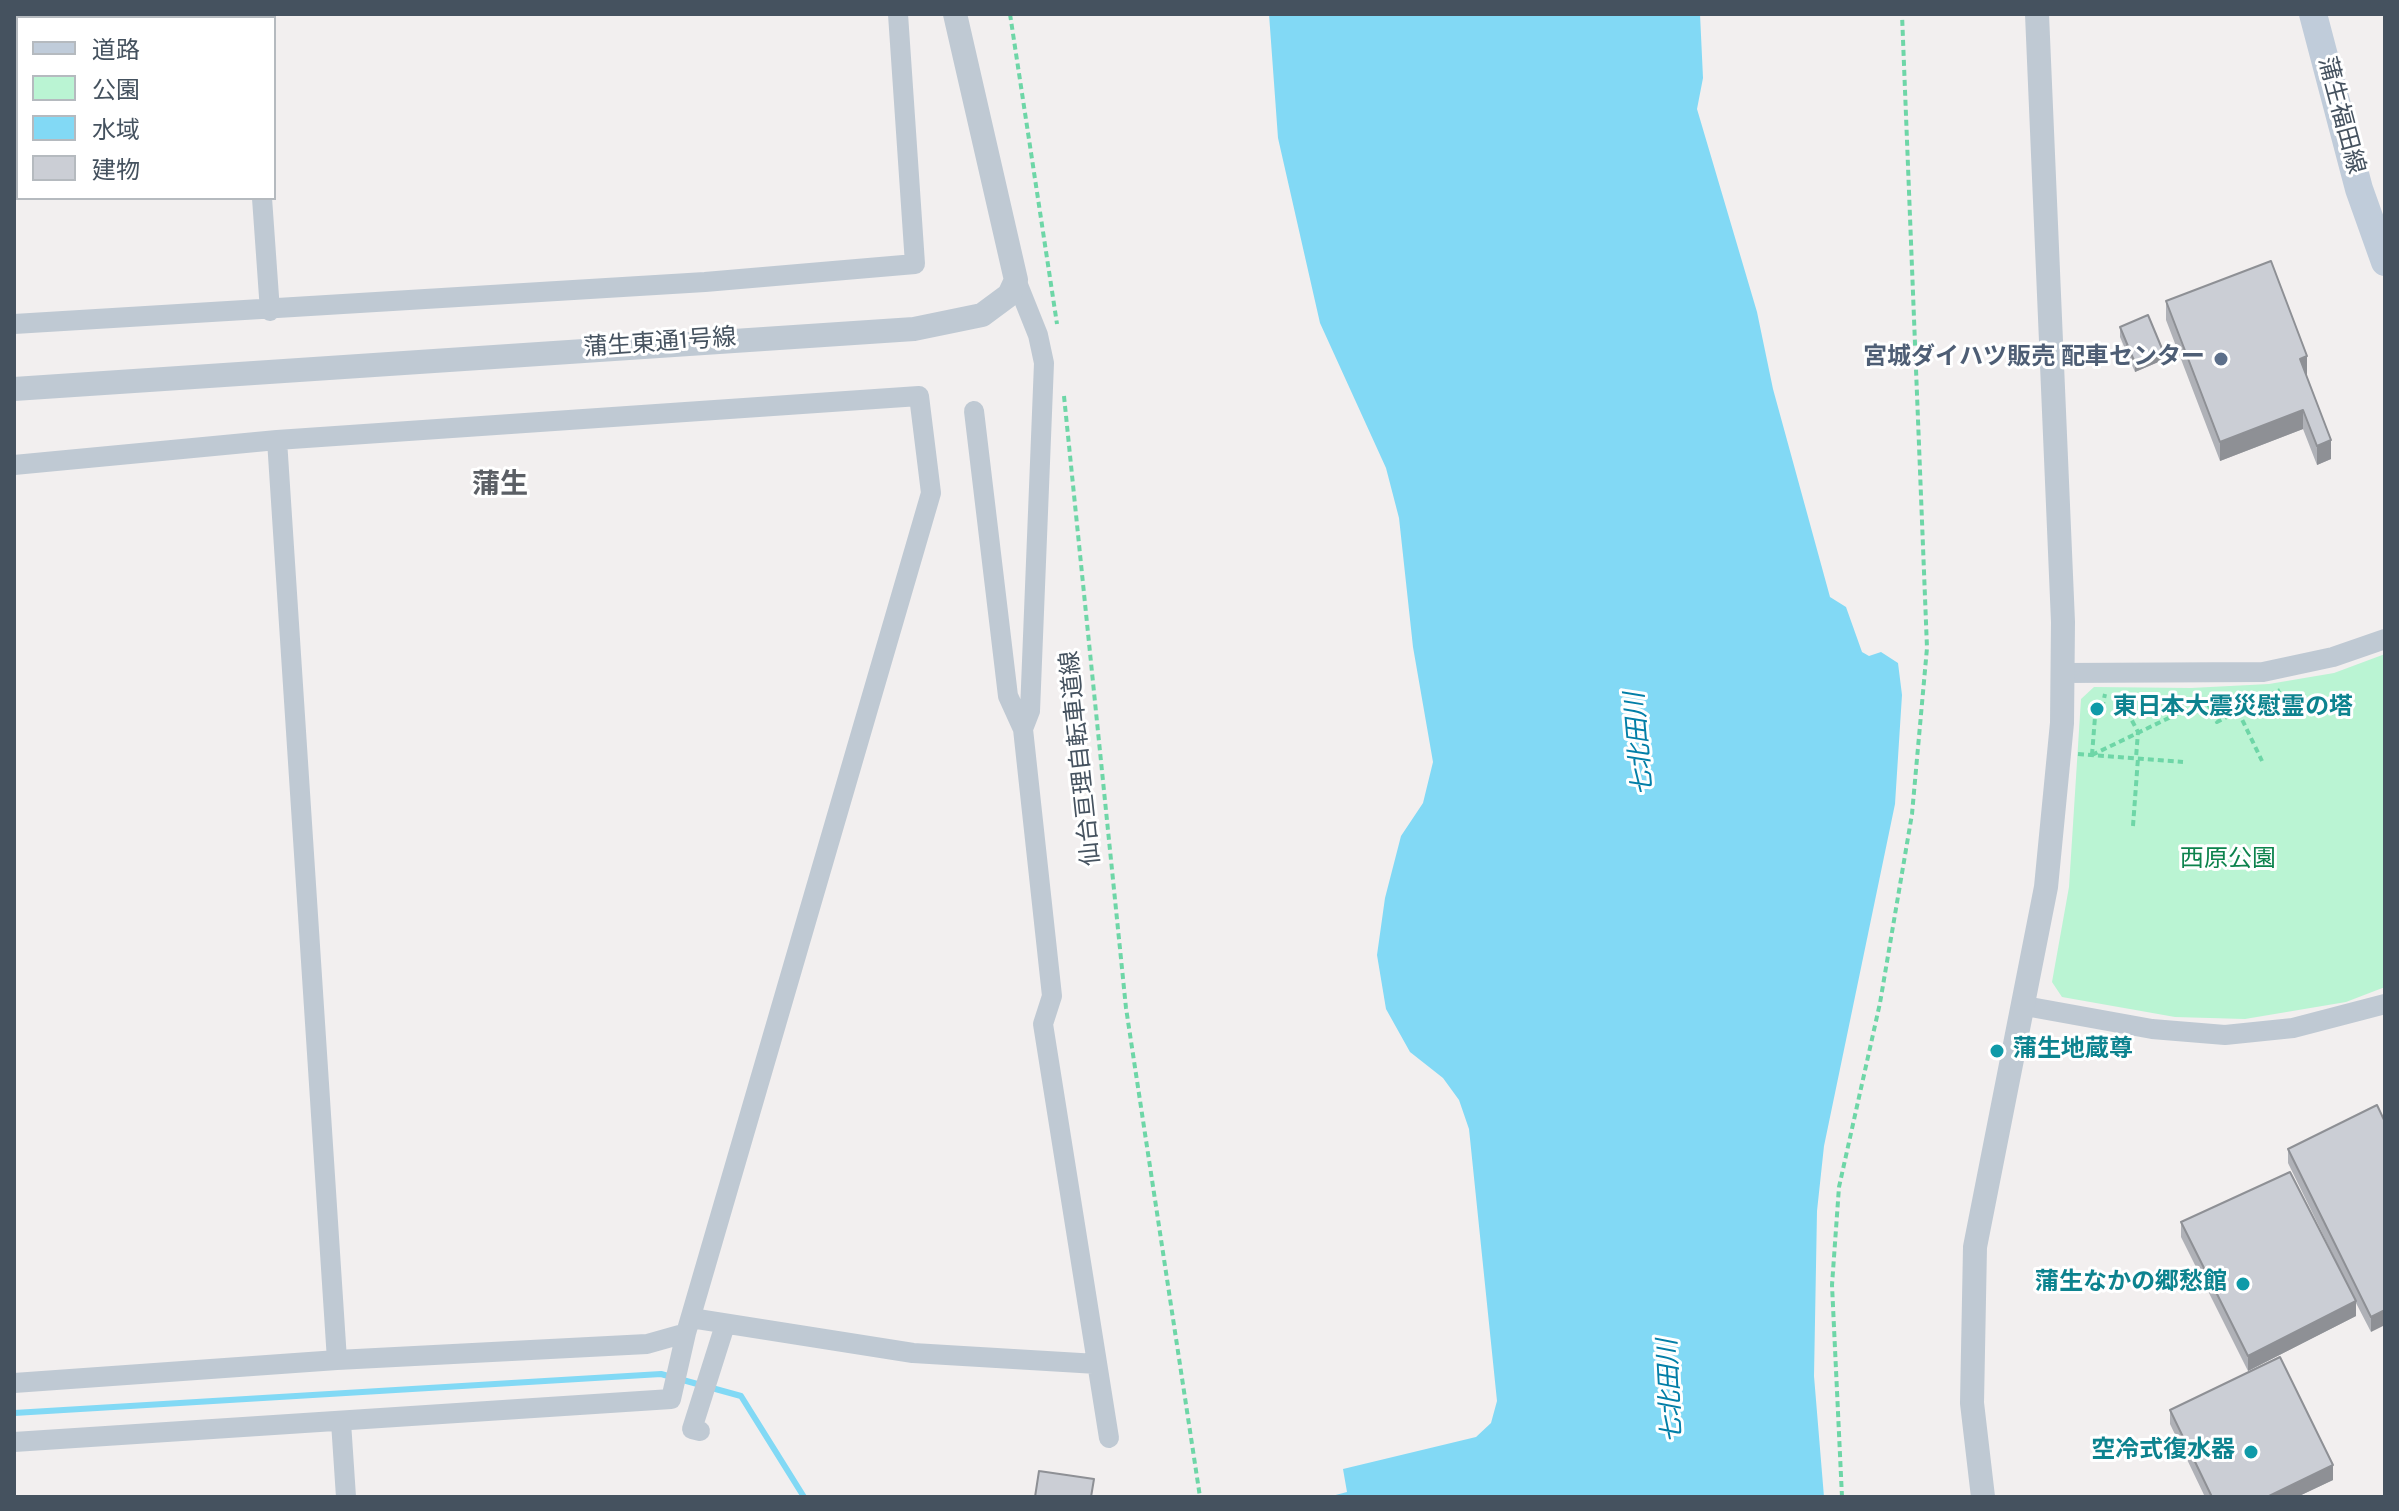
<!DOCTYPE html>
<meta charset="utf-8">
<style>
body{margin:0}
#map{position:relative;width:2399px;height:1511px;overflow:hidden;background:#f2efef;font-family:Overpass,"Noto Sans JP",sans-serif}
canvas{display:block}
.frame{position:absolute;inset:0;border:16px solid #45525f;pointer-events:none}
.legend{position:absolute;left:16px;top:16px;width:260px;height:184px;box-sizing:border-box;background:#fff;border:2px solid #b5babf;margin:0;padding:10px 14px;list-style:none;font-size:24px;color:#45525f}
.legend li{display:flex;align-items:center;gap:16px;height:40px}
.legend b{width:40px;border:2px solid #b5babf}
</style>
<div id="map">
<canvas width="2399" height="1511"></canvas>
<div class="frame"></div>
<ul class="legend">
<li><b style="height:10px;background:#c0ccda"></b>道路</li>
<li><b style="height:22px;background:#baf4d3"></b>公園</li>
<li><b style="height:22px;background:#82d9f5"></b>水域</li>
<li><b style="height:22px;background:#cbced5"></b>建物</li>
</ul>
</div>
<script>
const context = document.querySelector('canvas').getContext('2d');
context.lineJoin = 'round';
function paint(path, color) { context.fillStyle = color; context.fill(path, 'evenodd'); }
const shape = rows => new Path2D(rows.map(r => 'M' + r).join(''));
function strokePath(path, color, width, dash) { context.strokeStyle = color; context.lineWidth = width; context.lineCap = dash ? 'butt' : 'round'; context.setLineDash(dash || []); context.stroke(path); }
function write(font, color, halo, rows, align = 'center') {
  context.font = font + ' Overpass,"Noto Sans JP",sans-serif'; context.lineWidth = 6; context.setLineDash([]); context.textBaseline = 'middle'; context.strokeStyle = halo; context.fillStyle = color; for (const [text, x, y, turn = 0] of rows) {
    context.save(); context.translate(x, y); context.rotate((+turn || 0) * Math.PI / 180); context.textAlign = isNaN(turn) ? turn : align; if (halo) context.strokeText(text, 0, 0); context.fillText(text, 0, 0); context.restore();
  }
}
paint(shape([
 [2385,654,2385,987,2346,1002,2245,1019,2175,1017,2062,997,2052,982,2069,887,2081,699,2094,687,2191,688,2269,684,2334,673]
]), '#baf4d3');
paint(shape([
 [1269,14,1700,14,1703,78,1697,109,1757,312,1773,389,1830,597,1846,607,1862,652,1869,656,1881,652,1898,663,1902,695,1895,804,1824,1146,1817,1211,1814,1376,1824,1497,1328,1497,1347,1492,1343,1469,1476,1437,1491,1423,1497,1401,1469,1129,1459,1100,1443,1078,1410,1052,1386,1009,1377,955,1385,898,1401,836,1423,803,1433,762,1413,647,1399,518,1386,468,1320,323,1278,138]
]), '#82d9f5');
strokePath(shape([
 [14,1413,661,1374,741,1396,804,1497]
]), '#82d9f5', 6);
strokePath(shape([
 [1010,14,1057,324],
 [1064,396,1126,1008,1200,1497],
 [2118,694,2138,732,2136,758],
 [2238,711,2262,761],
 [2078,754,2183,762],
 [2092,755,2206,700,2217,722,2280,690],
 [2092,755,2095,717,2102,709,2105,694],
 [2133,826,2138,758],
 [1842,1497,1832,1285,1839,1187,1880,1003,1912,814,1927,648,1902,14]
]), '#6ed6a7', 4, [6, 4]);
strokePath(shape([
 [250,14,251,18],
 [262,198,270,311],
 [1016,280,1038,335,1044,363,1030,711,1023,729],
 [14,324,705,282,915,264,898,14],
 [974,411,1008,696,1023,729,1052,996,1043,1024,1109,1438],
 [277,440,337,1360],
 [14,465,277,440,919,396,931,493,686,1333,647,1344,337,1360,14,1383],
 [2063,673,2263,672,2333,657,2385,639],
 [2025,1006,2152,1029,2225,1035,2293,1028,2385,1004],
 [691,1318,913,1353,1097,1364],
 [341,1422,346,1497],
 [700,1431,692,1429,725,1325],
 [14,1442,671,1399,686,1333]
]), '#bfc9d3', 20);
strokePath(shape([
 [14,389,914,329,982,315,1009,295,1016,280,955,14],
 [1983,1497,1972,1403,1975,1247,2046,887,2062,723,2063,622,2037,14]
]), '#bfc9d3', 24);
strokePath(shape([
 [2313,14,2359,189,2385,262]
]), '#c0ccda', 28);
paint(shape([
 [2166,301,2307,375,2306,375,2331,459,2317,465,2303,429,2220,461,2166,320],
 [2120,327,2163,360,2135,372,2120,337],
 [2377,1105,2371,1332,2356,1303,2356,1316,2248,1371,2181,1237,2181,1222,2335,1259,2288,1163,2288,1149],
 [2170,1410,2333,1480,2297,1497,2205,1497,2170,1424]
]), '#afb1b7');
paint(shape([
 [2163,351,2163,360,2135,372,2135,363],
 [2307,356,2307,375,2300,378,2300,359],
 [2303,410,2303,429,2220,461,2220,442],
 [2331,440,2331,459,2317,465,2317,446],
 [2356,1301,2356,1316,2248,1371,2248,1356],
 [2385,1310,2385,1325,2371,1332,2371,1317],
 [2333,1465,2333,1480,2297,1497,2267,1497]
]), '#8e9095');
const building = shape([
 [2271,261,2307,356,2300,359,2331,440,2317,446,2303,410,2220,442,2166,301,2271,261],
 [2148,315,2163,351,2135,363,2120,327,2148,315],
 [2377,1105,2385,1122,2385,1310,2371,1317,2288,1149,2377,1105],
 [2290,1172,2356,1301,2248,1356,2181,1222,2290,1172],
 [2280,1357,2333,1465,2267,1497,2212,1497,2170,1410,2280,1357],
 [1039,1471,1094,1479,1091,1497,1035,1497,1039,1471]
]);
paint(building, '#cbced5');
strokePath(building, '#8e9095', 2);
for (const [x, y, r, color] of [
 [2221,359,8,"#5c6f8a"],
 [2097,709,8,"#0f9aa8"],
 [1997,1051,8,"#0f9aa8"],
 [2243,1284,8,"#0f9aa8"],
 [2251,1452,8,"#0f9aa8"]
]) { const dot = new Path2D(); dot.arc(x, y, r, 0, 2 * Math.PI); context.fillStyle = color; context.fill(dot); strokePath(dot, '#fff', 3); }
write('24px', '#45525f', '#fff', [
 ["蒲生福田線",2339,116,75],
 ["蒲生東通1号線",660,345,-4],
 ["仙台亘理自転車道線",1083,758,-96]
]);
write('bold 24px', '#4e5e75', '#fff', [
 ["宮城ダイハツ販売 配車センター",2205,359]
], 'right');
write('bold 24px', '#0d838f', '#fff', [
 ["東日本大震災慰霊の塔",2113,709],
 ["蒲生地蔵尊",2013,1051],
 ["蒲生なかの郷愁館",2227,1284,"right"],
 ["空冷式復水器",2235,1452,"right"]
], 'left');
write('24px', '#0d834d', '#fff', [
 ["西原公園",2228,861]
]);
write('italic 26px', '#027ea7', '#fff', [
 ["七北田川",1642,744,-95],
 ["七北田川",1673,1391,-93]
]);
write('bold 28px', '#5b5f65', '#fff', [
 ["蒲生",500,487]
]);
</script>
